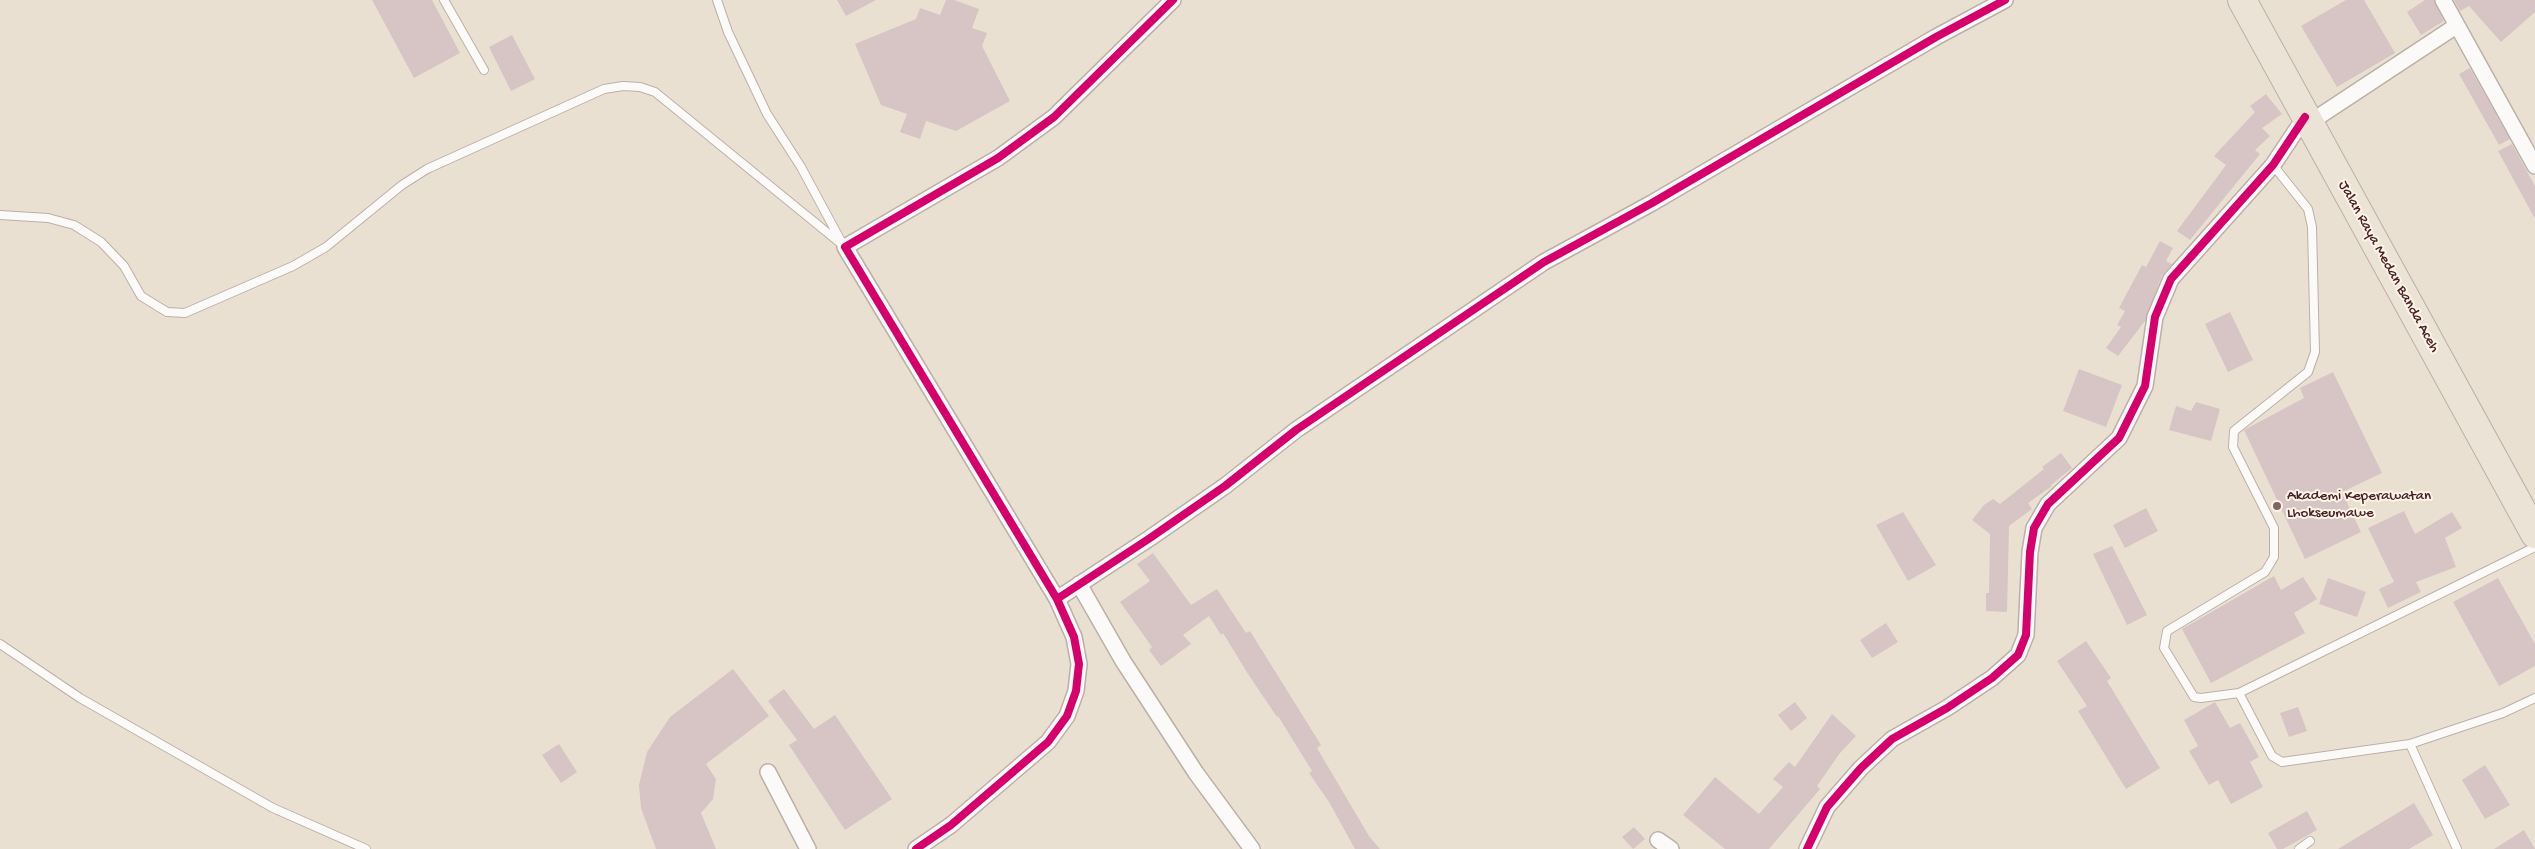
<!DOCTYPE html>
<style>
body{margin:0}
canvas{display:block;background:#eae0d2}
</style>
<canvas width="2535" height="849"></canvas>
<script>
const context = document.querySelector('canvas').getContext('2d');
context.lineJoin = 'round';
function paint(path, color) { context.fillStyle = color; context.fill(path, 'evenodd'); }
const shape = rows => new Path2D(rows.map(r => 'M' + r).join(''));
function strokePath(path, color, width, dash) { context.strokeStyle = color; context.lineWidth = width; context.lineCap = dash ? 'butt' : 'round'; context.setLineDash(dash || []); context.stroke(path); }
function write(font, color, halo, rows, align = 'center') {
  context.font = font + ' "Gochi Hand",sans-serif'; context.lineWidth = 4; context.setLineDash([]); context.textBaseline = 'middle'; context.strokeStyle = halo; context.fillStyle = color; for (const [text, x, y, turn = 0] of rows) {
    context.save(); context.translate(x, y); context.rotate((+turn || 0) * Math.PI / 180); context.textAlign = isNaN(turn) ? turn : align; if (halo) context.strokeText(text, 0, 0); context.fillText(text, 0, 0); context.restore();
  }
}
paint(shape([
 [372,0,432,0,460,53,414,78],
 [837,0,876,0,846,16],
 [946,0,954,0,979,9,972,28,987,33,982,46,1010,101,956,131,926,121,920,139,900,132,907,114,881,105,855,44,916,19,920,8,940,15],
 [2346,0,2364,0,2395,53,2337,87,2301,26],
 [2425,0,2434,0,2444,21,2421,35,2407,12],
 [2454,0,2535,0,2535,12,2501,42,2469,6,2460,11],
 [512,35,535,79,511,91,489,47],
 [2470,68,2510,139,2499,145,2459,74],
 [2266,94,2282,114,2262,128,2270,136,2255,150,2260,154,2190,240,2177,231,2226,165,2214,156,2255,112,2250,106],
 [2512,144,2535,186,2535,219,2498,151],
 [2160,241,2173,248,2166,261,2172,264,2162,275,2145,321,2118,356,2106,348,2121,327,2117,325,2125,311,2119,308,2142,265,2146,267],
 [2230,312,2253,360,2228,372,2205,324],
 [2079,369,2122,385,2106,427,2063,411],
 [2333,372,2382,473,2342,492,2361,532,2305,559,2244,430,2304,398,2300,388],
 [2196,402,2220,409,2211,441,2169,430,2176,406,2191,411],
 [2061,453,2072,468,2051,485,2052,486,2028,503,2032,509,2009,526,2007,612,1986,611,1986,593,1989,593,1990,534,1972,520,1984,505,1993,499,2000,504,2044,469,2042,467],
 [2146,508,2158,531,2125,548,2113,525],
 [2404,511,2415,534,2452,512,2462,528,2445,538,2456,567,2416,582,2421,592,2388,608,2379,589,2394,582,2368,528],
 [1903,512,1936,565,1908,581,1876,525],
 [2112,546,2147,615,2127,625,2093,554],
 [1153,553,1191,605,1217,589,1246,633,1250,631,1321,745,1317,748,1369,836,1380,849,1355,849,1329,802,1309,773,1312,771,1278,716,1277,717,1248,674,1223,633,1221,635,1209,616,1183,635,1191,644,1161,666,1149,650,1152,647,1120,602,1150,581,1137,564],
 [2274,576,2281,590,2303,577,2317,599,2294,613,2305,633,2211,683,2182,629],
 [2328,578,2366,592,2357,617,2319,604],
 [2498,578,2535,644,2535,666,2499,686,2453,602],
 [1886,623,1898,642,1872,658,1860,640],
 [2086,641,2111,678,2107,681,2160,768,2126,789,2078,711,2087,706,2057,661],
 [733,669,769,716,706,764,716,779,713,799,701,813,716,849,656,849,641,808,639,785,647,752,670,717],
 [784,689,814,729,835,715,892,799,845,830,789,745,797,740,768,701],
 [1795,702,1807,718,1791,731,1778,715],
 [2215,702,2230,728,2240,723,2259,757,2250,762,2263,787,2231,804,2218,780,2209,785,2189,751,2198,746,2184,720],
 [2298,707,2307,731,2289,737,2280,713],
 [1832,714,1856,736,1840,753,1817,786,1820,789,1769,849,1725,849,1683,815,1715,777,1759,814,1783,787,1773,779,1789,762,1795,767],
 [559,744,577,772,561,783,542,755],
 [2485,765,2510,805,2485,819,2462,780],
 [2414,803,2433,835,2409,849,2338,849],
 [2307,811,2317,830,2283,849,2277,849,2268,833],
 [1634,827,1645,839,1633,849,1622,837],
 [2524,830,2535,849,2494,849]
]), '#d7c4c5');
const lane = shape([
 [444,0,484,70],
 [717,0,728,32,767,114,801,167,842,243],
 [2273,165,2308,209,2312,227,2315,352,2308,372,2234,431,2233,447,2274,528,2274,557,2265,572,2167,631,2164,648,2194,697,2201,698,2239,693,2535,547],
 [0,215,48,218,74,225,101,242,124,266,141,296,167,312,185,313,293,266,326,247,402,185,427,169,604,89,623,86,640,87,655,92,845,247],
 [0,644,80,698,273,808,366,849],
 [2239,693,2272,756,2282,762,2410,744,2503,713,2535,698],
 [2410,744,2457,849],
 [2299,849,2310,841]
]);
const street = shape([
 [2443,0,2535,166],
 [2309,123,2456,26],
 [1079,584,1123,661,1196,773,1252,849],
 [1057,599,1150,538,1225,486,1296,430,1544,262,1652,203,1936,37,2005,0],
 [768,772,808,849],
 [1658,840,1671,849],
 [916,849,951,825,1048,742,1067,716,1076,691,1079,664,1074,637,1057,599,845,247,998,158,1054,117,1173,0],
 [1807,849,1827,807,1861,768,1892,739,1947,708,1992,678,2018,655,2026,635,2030,552,2034,528,2048,504,2119,438,2145,386,2155,317,2171,279,2273,165,2305,117]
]);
const highway = shape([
 [2242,0,2535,534]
]);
strokePath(lane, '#bab0a8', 10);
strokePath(street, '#bab0a8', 18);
strokePath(highway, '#bab0a8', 30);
strokePath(lane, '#fcfaf8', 8);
strokePath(street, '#fcfaf8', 15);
strokePath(highway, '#ece3d7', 28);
strokePath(shape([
 [1057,599,1150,538,1225,486,1296,430,1544,262,1652,203,1936,37,2005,0],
 [916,849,951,825,1048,742,1067,716,1076,691,1079,664,1074,637,1057,599,845,247,998,158,1054,117,1173,0],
 [1807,849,1827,807,1861,768,1892,739,1947,708,1992,678,2018,655,2026,635,2030,552,2034,528,2048,504,2119,438,2145,386,2155,317,2171,279,2273,165,2305,117]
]), '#d6006c', 8);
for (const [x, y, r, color] of [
 [2277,506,5,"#826365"]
]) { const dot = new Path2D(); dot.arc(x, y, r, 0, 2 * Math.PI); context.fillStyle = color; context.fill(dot); strokePath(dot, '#fcf5e5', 2); }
write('15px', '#4a1f2b', '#fcf5e5', [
 ["Jalan Raya Medan Banda Aceh",2388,267,61]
]);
write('15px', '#4a1f2b', '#fcf5e5', [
 ["Akademi Keperawatan",2287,497],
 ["Lhokseumawe",2287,514]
], 'left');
</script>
